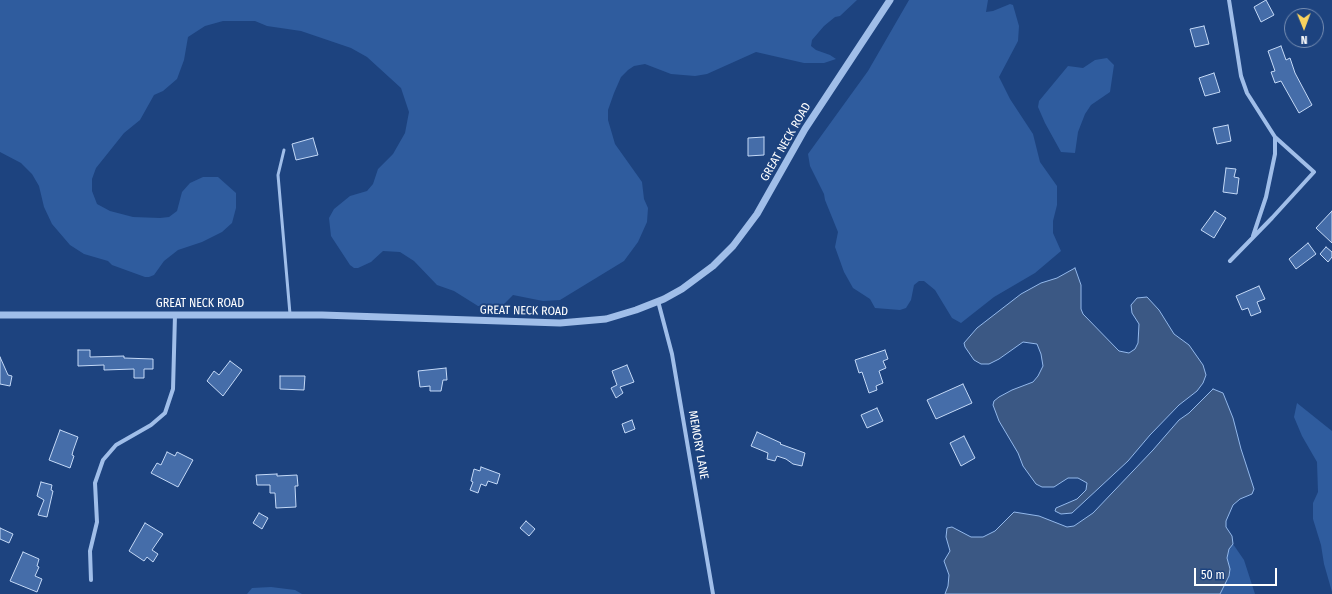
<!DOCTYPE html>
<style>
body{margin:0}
#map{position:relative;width:1332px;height:594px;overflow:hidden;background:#1d437f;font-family:"Fira Sans Condensed",sans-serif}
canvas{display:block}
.north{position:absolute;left:1284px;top:8px;width:40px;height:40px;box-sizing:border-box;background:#1d437f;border:1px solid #778eb2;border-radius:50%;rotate:179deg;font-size:11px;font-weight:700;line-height:16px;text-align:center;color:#fff}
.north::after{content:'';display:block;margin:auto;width:14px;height:18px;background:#f9d35e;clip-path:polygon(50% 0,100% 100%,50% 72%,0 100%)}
.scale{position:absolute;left:1194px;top:568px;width:83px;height:18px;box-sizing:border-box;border:2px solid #fff;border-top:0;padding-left:5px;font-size:12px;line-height:14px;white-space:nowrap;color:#fff;-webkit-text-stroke:3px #1d437f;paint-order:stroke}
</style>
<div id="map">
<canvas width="1332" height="594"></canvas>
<div class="north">N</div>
<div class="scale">50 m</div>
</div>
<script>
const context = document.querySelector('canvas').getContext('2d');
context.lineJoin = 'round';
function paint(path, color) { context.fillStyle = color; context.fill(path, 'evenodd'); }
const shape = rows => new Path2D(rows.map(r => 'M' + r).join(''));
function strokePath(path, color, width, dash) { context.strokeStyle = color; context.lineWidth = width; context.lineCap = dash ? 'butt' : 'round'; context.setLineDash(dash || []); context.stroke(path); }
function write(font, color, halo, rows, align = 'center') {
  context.font = font + ' "Fira Sans Condensed",sans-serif'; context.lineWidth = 4; context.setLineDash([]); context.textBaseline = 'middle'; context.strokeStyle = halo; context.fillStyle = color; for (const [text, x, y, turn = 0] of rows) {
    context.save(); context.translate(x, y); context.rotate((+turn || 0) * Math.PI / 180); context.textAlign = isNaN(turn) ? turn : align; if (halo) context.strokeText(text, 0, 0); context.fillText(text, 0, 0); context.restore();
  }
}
paint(shape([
 [0,0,857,0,840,16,835,17,824,26,812,40,811,46,816,50,830,55,836,59,824,63,804,63,756,52,707,74,695,76,671,74,645,64,634,66,628,70,621,77,614,93,608,110,608,120,615,144,642,182,644,199,648,208,647,222,638,242,624,261,560,300,543,301,513,295,503,305,489,307,478,306,454,291,437,285,414,261,400,252,383,251,371,262,358,268,354,268,350,265,331,236,329,218,334,209,350,196,367,191,373,184,378,169,393,154,405,133,409,112,401,88,367,57,351,48,301,31,267,26,255,21,223,21,205,26,188,37,184,60,177,79,163,91,154,95,140,120,124,133,96,168,92,179,92,191,97,204,110,211,133,217,160,218,169,217,177,211,182,192,190,183,203,177,218,177,236,193,236,208,232,223,222,232,202,242,178,250,164,261,154,275,149,277,145,277,112,265,108,261,84,254,70,245,52,224,44,207,39,186,32,174,21,163,0,152],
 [909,0,988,0,986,12,993,11,1010,4,1013,5,1019,26,1018,41,999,77,1010,99,1033,134,1040,162,1057,186,1057,205,1053,221,1053,233,1061,251,1035,273,994,297,961,323,952,318,935,290,924,281,919,281,914,285,911,300,906,308,900,310,875,308,870,299,853,288,844,272,835,247,838,232,825,200,824,194,810,166,808,154,868,71],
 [1107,58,1114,65,1110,92,1091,105,1085,114,1078,132,1075,153,1061,152,1045,123,1038,107,1039,101,1068,66,1083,68,1095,60],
 [1297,403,1332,431,1332,592,1324,564,1321,545,1313,519,1313,503,1318,492,1317,462,1302,436,1294,417],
 [1233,544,1244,560,1255,594,1220,594,1229,576,1230,569,1227,558,1229,549],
 [271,587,295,590,302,594,247,594,252,588]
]), '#2f5c9e');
const water = shape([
 [1075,268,1081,285,1081,309,1083,314,1119,351,1129,353,1135,349,1138,343,1139,324,1132,313,1131,305,1137,298,1147,297,1159,310,1174,334,1189,345,1203,365,1206,375,1203,383,1197,391,1179,405,1150,435,1128,461,1072,513,1061,514,1055,511,1056,508,1077,499,1086,490,1087,483,1078,478,1068,478,1054,487,1042,487,1036,484,1023,466,1018,453,999,421,993,405,994,401,999,397,1012,390,1033,382,1038,376,1043,366,1041,354,1037,344,1023,342,999,359,989,364,981,364,974,360,965,347,964,343,977,328,1021,294,1041,283,1057,278,1075,268],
 [1213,389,1223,393,1233,418,1241,449,1254,489,1252,494,1240,499,1233,505,1226,521,1226,527,1232,536,1233,544,1229,549,1227,558,1230,569,1229,576,1220,594,945,594,948,586,949,575,944,561,950,551,946,537,947,528,952,527,971,537,983,537,995,531,1014,512,1039,516,1067,527,1074,526,1093,513,1153,450,1179,420,1189,413,1213,389]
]);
paint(water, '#3b5884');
strokePath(water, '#93b8eb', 1);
const building = shape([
 [1266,0,1274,15,1261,22,1254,7,1266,0],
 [1204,26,1209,44,1195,47,1190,29,1204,26],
 [1281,46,1286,60,1290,58,1295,73,1312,105,1299,113,1281,81,1275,83,1271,72,1275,71,1268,51,1281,46],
 [1214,73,1220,92,1205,96,1199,78,1214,73],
 [1228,125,1231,141,1217,144,1213,128,1228,125],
 [764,137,764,155,748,156,748,138,764,137],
 [313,138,318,155,296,160,292,144,313,138],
 [1226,168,1236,169,1234,177,1239,178,1237,194,1223,192,1226,168],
 [1215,211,1226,218,1214,238,1201,230,1215,211],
 [1332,211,1332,243,1316,228,1332,211],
 [1308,243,1316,254,1296,269,1289,259,1308,243],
 [1326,247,1332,252,1332,257,1328,262,1320,254,1326,247],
 [1259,286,1265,299,1257,302,1261,312,1251,316,1248,308,1242,310,1236,296,1259,286],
 [78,350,90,350,90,357,124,356,124,358,153,359,153,369,144,369,144,378,134,378,134,369,104,370,104,365,78,366,78,350],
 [885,350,888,359,883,361,886,368,879,371,883,383,876,386,877,390,869,393,862,372,859,373,855,360,885,350],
 [0,357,8,375,12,376,10,386,0,384,0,357],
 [230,361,242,370,223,396,207,381,214,371,219,375,230,361],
 [627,365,634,382,620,387,623,393,616,398,611,388,617,385,612,371,627,365],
 [446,368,447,380,443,380,441,391,430,391,430,386,420,387,418,371,446,368],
 [280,376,305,376,304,390,280,389,280,376],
 [963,384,972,403,936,419,927,400,963,384],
 [877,408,883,421,867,428,861,415,877,408],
 [632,420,635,429,625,433,622,424,632,420],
 [60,430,78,437,73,451,72,455,74,456,70,468,49,460,60,430],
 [757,432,781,443,780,444,805,453,802,466,793,464,786,459,777,456,775,461,767,459,768,453,751,446,757,432],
 [964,436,975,458,961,466,950,443,964,436],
 [167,452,175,456,177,452,193,460,178,487,151,473,157,463,161,465,167,452],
 [481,467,500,474,497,484,488,481,486,486,481,484,478,493,470,490,473,482,471,481,474,469,480,471,481,467],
 [277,474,277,476,297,475,298,486,295,486,296,507,276,508,275,493,270,493,270,485,257,485,256,475,277,474],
 [41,482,52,485,51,490,53,491,47,517,38,515,44,500,37,496,41,482],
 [259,513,268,518,262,529,253,523,259,513],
 [526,521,535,529,529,536,520,528,526,521],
 [145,523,163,534,152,550,158,554,153,562,147,557,144,561,129,551,145,523],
 [0,528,13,534,9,543,0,539,0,528],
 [23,552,39,559,37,566,39,567,35,576,42,579,37,592,10,581,23,552]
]);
paint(building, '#456da9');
strokePath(building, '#c4d9f7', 1);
strokePath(shape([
 [284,150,278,175,290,314]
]), '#a0bee9', 3);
strokePath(shape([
 [1229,0,1241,76,1247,93,1275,137,1314,172,1272,218,1230,261],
 [1253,236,1266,197,1275,154,1275,137],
 [658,301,672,354,713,594],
 [91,580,90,551,97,522,95,483,103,460,116,445,151,425,165,413,173,389,175,315]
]), '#a0bee9', 4);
strokePath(shape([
 [0,315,322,315,560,323,606,319,636,310,664,299,682,289,713,266,733,246,757,214,805,129,890,0]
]), '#a0bee9', 7);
write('12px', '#fff', '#1d437f', [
 ["GREAT NECK ROAD",786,142,-60],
 ["GREAT NECK ROAD",200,304],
 ["GREAT NECK ROAD",524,311,1],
 ["MEMORY LANE",698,445,80]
]);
</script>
